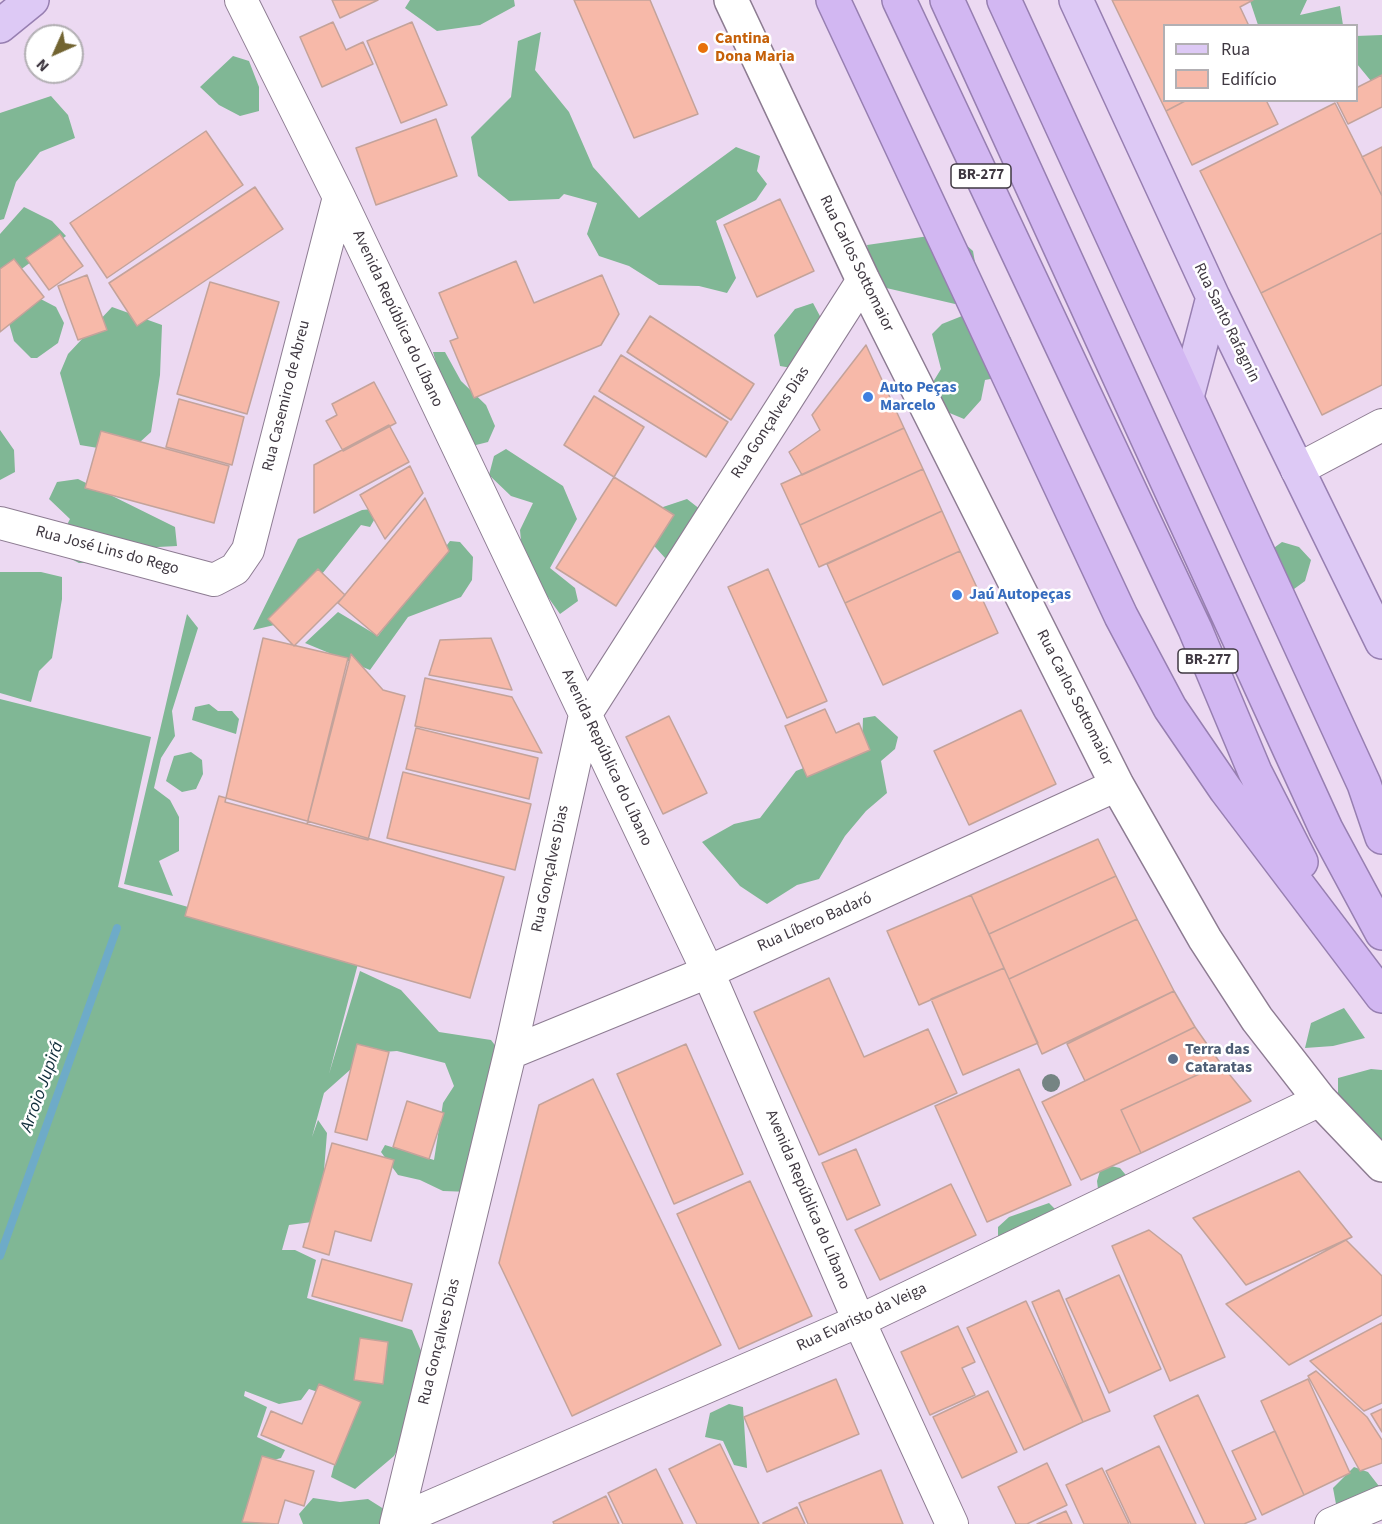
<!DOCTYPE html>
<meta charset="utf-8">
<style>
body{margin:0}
#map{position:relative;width:1382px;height:1524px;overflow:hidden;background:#ecd9f2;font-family:"Source Sans 3",sans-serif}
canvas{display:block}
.legend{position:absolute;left:1163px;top:24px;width:195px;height:78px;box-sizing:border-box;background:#fff;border:2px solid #b2afb3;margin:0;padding:8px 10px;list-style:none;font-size:18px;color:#3f3841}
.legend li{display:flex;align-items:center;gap:12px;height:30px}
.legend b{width:30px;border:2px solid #b2afb3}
.north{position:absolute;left:24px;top:24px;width:60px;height:60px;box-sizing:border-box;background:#fff;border:2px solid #b2afb3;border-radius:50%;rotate:225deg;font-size:16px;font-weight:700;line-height:24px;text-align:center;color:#3f3841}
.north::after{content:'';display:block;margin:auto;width:21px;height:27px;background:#726431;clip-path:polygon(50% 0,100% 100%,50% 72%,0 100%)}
</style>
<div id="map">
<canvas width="1382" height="1524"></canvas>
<ul class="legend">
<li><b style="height:8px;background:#ddc9f5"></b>Rua</li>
<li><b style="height:16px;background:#f7b9a9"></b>Edifício</li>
</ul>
<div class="north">N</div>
</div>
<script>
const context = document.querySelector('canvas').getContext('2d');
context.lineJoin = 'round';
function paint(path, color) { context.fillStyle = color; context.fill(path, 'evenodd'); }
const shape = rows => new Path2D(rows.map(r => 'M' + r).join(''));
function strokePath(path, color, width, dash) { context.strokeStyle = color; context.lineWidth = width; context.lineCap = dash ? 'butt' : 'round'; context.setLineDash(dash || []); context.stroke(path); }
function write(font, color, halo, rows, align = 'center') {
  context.font = font + ' "Source Sans 3",sans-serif'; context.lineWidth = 5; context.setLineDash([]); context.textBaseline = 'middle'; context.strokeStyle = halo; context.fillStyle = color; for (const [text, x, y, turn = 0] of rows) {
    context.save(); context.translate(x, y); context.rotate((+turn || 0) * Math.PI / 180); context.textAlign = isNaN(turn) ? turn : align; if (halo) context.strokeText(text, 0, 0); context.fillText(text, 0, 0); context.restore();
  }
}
paint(shape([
 [410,0,514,0,515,6,480,25,437,31,405,8],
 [1252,0,1307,0,1300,15,1340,6,1343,25,1258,25,1250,1],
 [541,32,535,70,569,112,593,167,639,218,736,147,760,156,757,171,767,184,756,200,716,221,736,278,727,293,699,286,659,285,629,266,599,256,587,234,597,203,564,194,559,199,509,201,478,176,471,137,511,97,518,41],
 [1382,35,1382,75,1371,81,1357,64,1356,36],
 [233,56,249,61,259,87,259,111,240,116,219,105,200,87],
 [51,96,68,115,75,138,40,152,16,182,4,219,0,220,0,113],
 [24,207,52,221,66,236,0,285,0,234],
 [929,236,957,237,973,251,979,285,955,304,882,287,871,266,867,245],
 [33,295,56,307,64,323,58,343,37,358,31,358,14,341,7,316],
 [813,303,821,318,822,373,780,366,774,335,795,309],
 [112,307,162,325,160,375,151,432,128,453,80,445,60,373,68,354],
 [962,316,992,316,1011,338,1017,374,985,380,981,400,964,419,940,409,930,387,941,369,932,334,942,324],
 [433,352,445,352,461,381,486,405,495,426,488,442,472,446,446,398],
 [0,430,14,450,15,472,0,480],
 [506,449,563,486,577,519,550,568,575,588,578,601,560,614,523,562,520,530,533,503,511,496,489,475,494,456],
 [78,479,175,527,177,546,139,548,112,562,79,563,54,550,70,519,49,499,57,482],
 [687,499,705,513,695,562,666,559,646,537,651,511],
 [373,509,377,515,370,527,361,525,283,623,253,630,298,539,362,510],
 [450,541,460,542,473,557,472,580,461,597,408,617,370,670,305,643,338,612,378,636],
 [1282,542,1299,547,1311,560,1305,581,1290,592,1256,561],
 [0,572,41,572,62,577,62,599,52,658,39,671,31,702,0,693],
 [187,614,198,628,172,711,175,736,161,758,154,788,170,800,179,817,179,851,159,861,173,896,124,884],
 [0,699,151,737,118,887,360,956,329,1074,360,971,401,990,439,1032,491,1040,501,1053,471,1192,443,1191,420,1180,398,1175,381,1152,385,1145,434,1160,443,1103,454,1086,445,1063,397,1051,369,1053,324,1093,312,1137,318,1120,327,1133,320,1221,289,1225,282,1250,295,1250,316,1260,307,1298,412,1330,425,1360,404,1438,394,1456,355,1489,331,1477,350,1403,309,1389,301,1400,279,1404,245,1391,244,1396,267,1407,257,1437,285,1450,281,1458,266,1462,250,1514,270,1524,0,1524],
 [209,704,218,711,232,711,239,719,236,734,192,720,195,707],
 [875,716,898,737,895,749,881,761,887,793,866,811,845,836,819,879,797,885,767,904,740,886,702,842,734,824,760,818,796,771,862,745,863,718],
 [191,752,202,760,203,774,196,789,182,792,166,781,174,756],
 [1344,1008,1365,1038,1333,1046,1305,1048,1311,1023],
 [1371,1069,1382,1070,1382,1153,1370,1128,1349,1119,1338,1102,1338,1078],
 [1102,1164,1120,1168,1130,1180,1098,1189,1097,1181],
 [1049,1203,1059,1213,998,1238,998,1227,1009,1217],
 [729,1404,743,1407,747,1468,734,1465,723,1441,705,1437,710,1413],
 [1354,1467,1368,1472,1382,1490,1353,1507,1336,1504,1333,1488],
 [313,1498,340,1502,368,1499,387,1511,387,1524,303,1524,299,1514]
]), '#80b795');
strokePath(shape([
 [0,1256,117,928]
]), '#6eabc8', 8);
const building = shape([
 [332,0,378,0,340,18,332,0],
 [574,0,650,0,698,114,634,138,574,0],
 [1112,0,1253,0,1240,7,1249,26,1164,26,1164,100,1187,100,1166,111,1112,0],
 [333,22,346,50,363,42,373,64,322,87,300,37,333,22],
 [412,22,447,105,401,123,367,41,412,22],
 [1382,75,1382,107,1348,124,1336,100,1356,100,1356,88,1382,75],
 [1187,100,1266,100,1278,124,1192,165,1166,111,1187,100],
 [1335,103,1382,196,1382,233,1261,293,1200,171,1335,103],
 [436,119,457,176,376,205,356,148,436,119],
 [206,131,243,185,107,278,70,223,206,131],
 [1382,147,1382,196,1362,157,1382,147],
 [255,187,283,229,137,326,109,283,255,187],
 [780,199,814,271,757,297,724,225,780,199],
 [1382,233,1382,385,1322,415,1261,293,1382,233],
 [60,234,83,266,49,290,26,258,60,234],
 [14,259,44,297,0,332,0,269,14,259],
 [516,261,534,303,602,275,619,314,601,345,474,398,450,341,458,338,439,293,516,261],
 [87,275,107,330,78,340,58,286,87,275],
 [210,282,279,302,247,414,177,394,210,282],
 [650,316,754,384,731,420,627,352,650,316],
 [866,345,904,428,802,475,789,452,820,430,812,415,866,345],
 [621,355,728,422,706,457,599,391,621,355],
 [374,382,396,423,343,451,326,421,337,415,332,404,374,382],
 [594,396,644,427,614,477,564,445,594,396],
 [179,399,244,417,232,465,166,447,179,399],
 [389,425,409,462,314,513,314,465,389,425],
 [904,428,923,469,800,525,781,484,904,428],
 [101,431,229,466,214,523,85,488,101,431],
 [410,466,423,493,385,539,360,495,410,466],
 [923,469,942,511,819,567,800,525,923,469],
 [614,477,674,515,616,606,556,568,614,477],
 [425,498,449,551,377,636,338,603,425,498],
 [942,511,960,551,845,603,827,564,942,511],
 [960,551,998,633,883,685,845,603,960,551],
 [318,569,345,595,294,646,268,619,318,569],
 [768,569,827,701,787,718,728,587,768,569],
 [263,638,348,658,307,824,225,802,263,638],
 [491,638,512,690,429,675,440,640,491,638],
 [351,654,383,690,405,696,368,840,307,824,351,654],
 [425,678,512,697,542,753,415,726,425,678],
 [825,709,836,733,859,723,870,750,807,777,785,726,825,709],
 [1021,710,1056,784,969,825,934,751,1021,710],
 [669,716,707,793,663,814,626,737,669,716],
 [416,728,538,758,529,799,406,769,416,728],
 [403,772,531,804,515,870,387,838,403,772],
 [219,796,504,877,470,998,185,916,219,796],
 [1098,839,1116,876,989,934,971,895,1098,839],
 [1116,876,1137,919,1009,979,989,934,1116,876],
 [971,895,1004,968,919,1005,887,931,971,895],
 [1137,919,1174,991,1042,1054,1009,979,1137,919],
 [1004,968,1038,1043,963,1075,931,999,1004,968],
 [829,978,864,1057,928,1029,957,1093,819,1155,754,1012,829,978],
 [1174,991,1195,1027,1085,1081,1067,1044,1174,991],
 [1195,1027,1221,1064,1121,1110,1141,1153,1081,1180,1042,1102,1195,1027],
 [357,1044,389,1052,367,1140,335,1132,357,1044],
 [686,1044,743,1174,674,1204,617,1074,686,1044],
 [1221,1064,1251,1101,1141,1153,1121,1110,1221,1064],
 [1019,1069,1071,1185,987,1222,935,1106,1019,1069],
 [593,1079,721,1345,572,1416,499,1263,539,1105,593,1079],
 [407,1101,444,1113,429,1159,393,1147,407,1101],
 [332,1143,394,1160,371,1241,335,1231,329,1255,303,1247,332,1143],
 [856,1149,880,1205,847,1220,822,1163,856,1149],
 [1299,1171,1352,1237,1246,1285,1193,1218,1299,1171],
 [750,1181,812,1316,739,1349,677,1214,750,1181],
 [951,1184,976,1235,880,1280,855,1230,951,1184],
 [1149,1230,1181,1255,1225,1357,1170,1381,1112,1246,1149,1230],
 [1346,1240,1382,1276,1382,1315,1289,1365,1226,1304,1346,1240],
 [322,1259,412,1284,402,1321,312,1296,322,1259],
 [1119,1275,1161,1369,1109,1393,1066,1299,1119,1275],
 [1059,1290,1110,1411,1083,1422,1032,1302,1059,1290],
 [1026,1301,1083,1422,1024,1450,967,1328,1026,1301],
 [1382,1323,1382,1403,1364,1411,1310,1361,1382,1323],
 [958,1326,975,1362,962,1368,975,1395,930,1415,901,1352,958,1326],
 [360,1338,388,1342,383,1384,354,1380,360,1338],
 [1316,1371,1367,1417,1382,1440,1382,1463,1360,1471,1308,1376,1316,1371],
 [836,1379,859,1434,767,1472,744,1417,836,1379],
 [1308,1379,1350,1473,1304,1495,1261,1401,1308,1379],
 [319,1384,361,1402,335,1465,261,1435,271,1411,302,1424,319,1384],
 [988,1391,1017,1452,962,1478,933,1417,988,1391],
 [1198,1395,1256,1519,1244,1524,1205,1524,1154,1416,1198,1395],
 [1382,1409,1382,1432,1371,1414,1382,1409],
 [1275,1431,1304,1495,1262,1515,1232,1451,1275,1431],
 [720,1444,759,1524,697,1524,669,1469,720,1444],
 [1159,1446,1196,1524,1131,1524,1106,1471,1159,1446],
 [262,1456,314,1471,304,1506,285,1500,278,1524,242,1522,262,1456],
 [1047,1463,1067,1505,1027,1524,1016,1524,998,1487,1047,1463],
 [1102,1468,1129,1524,1084,1524,1066,1485,1102,1468],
 [656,1469,683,1524,623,1524,608,1493,656,1469],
 [881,1470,903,1524,808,1524,799,1503,881,1470],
 [606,1496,619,1524,554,1524,553,1522,606,1496],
 [797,1507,805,1524,763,1524,763,1523,797,1507],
 [1066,1511,1072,1524,1037,1524,1066,1511]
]);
paint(building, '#f7b9a9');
strokePath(building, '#c3a39b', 1.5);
const minor = shape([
 [241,0,339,197,708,972,859,1321,952,1524],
 [1297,470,1382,425],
 [0,523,214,580,235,569,248,550,339,197],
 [510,1053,708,972,1117,785],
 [397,1521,859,1321,1320,1100],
 [396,1524,510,1053,585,715,863,280],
 [1331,1524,1382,1502]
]);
const tertiary = shape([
 [731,0,863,280,1117,785,1205,939,1257,1019,1320,1100,1382,1165]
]);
const primary = shape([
 [1076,0,1213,297,1382,642],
 [0,26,32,0],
 [1187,397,1213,297]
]);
const trunk = shape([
 [833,0,1121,616,1170,708,1226,790,1382,996],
 [899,0,1195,629,1255,772,1301,862],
 [947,0,1326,829,1382,933],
 [1004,0,1364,784,1382,837]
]);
strokePath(minor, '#8d7c92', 34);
strokePath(tertiary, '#8d7c92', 36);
strokePath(primary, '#977fb1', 36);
strokePath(trunk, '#977fb1', 36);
strokePath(minor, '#fff', 32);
strokePath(tertiary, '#fff', 33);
strokePath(primary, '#ddc9f5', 33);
strokePath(trunk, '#d2b7f2', 33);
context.fillStyle = '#758483';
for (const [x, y] of [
 [1051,1083]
]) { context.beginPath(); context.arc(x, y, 9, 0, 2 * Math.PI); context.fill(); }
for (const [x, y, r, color] of [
 [703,48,6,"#e8710a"],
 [868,397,6,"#3f7fe0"],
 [957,595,6,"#3f7fe0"],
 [1173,1059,6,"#5c6f8a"]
]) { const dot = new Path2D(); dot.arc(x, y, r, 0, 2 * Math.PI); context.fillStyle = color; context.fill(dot); strokePath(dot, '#fff', 2); }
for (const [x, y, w] of [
 [981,176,60],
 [1208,661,60]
]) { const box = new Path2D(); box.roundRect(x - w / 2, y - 12, w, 24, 4.5); context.fillStyle = '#fff'; context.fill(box); strokePath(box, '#3f3841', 1.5); }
write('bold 15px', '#3f3841', null, [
 ["BR-277",981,176],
 ["BR-277",1208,661]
]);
write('bold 16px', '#c56008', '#fff', [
 ["Cantina",715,39],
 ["Dona Maria",715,57]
], 'left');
write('16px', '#3f3841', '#fff', [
 ["Rua Carlos Sottomaior",856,264,64],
 ["Avenida República do Líbano",397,319,65],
 ["Rua Santo Rafagnin",1226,323,64],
 ["Rua Casemiro de Abreu",287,396,-76],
 ["Rua Gonçalves Dias",771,423,-57],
 ["Rua José Lins do Rego",107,551,15],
 ["Rua Carlos Sottomaior",1074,698,63],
 ["Avenida República do Líbano",606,758,65],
 ["Rua Gonçalves Dias",551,869,-78],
 ["Rua Líbero Badaró",815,923,-24],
 ["Avenida República do Líbano",807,1200,67],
 ["Rua Evaristo da Veiga",862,1318,-25],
 ["Rua Gonçalves Dias",440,1342,-76]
]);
write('bold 16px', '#366cbe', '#fff', [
 ["Auto Peças",880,388],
 ["Marcelo",880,406],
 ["Jaú Autopeças",969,595]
], 'left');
write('bold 16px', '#4e5e75', '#fff', [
 ["Terra das",1185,1050],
 ["Cataratas",1185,1068]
], 'left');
write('italic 18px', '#112e3c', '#fff', [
 ["Arroio Jupirá",43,1087,-70]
]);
</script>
